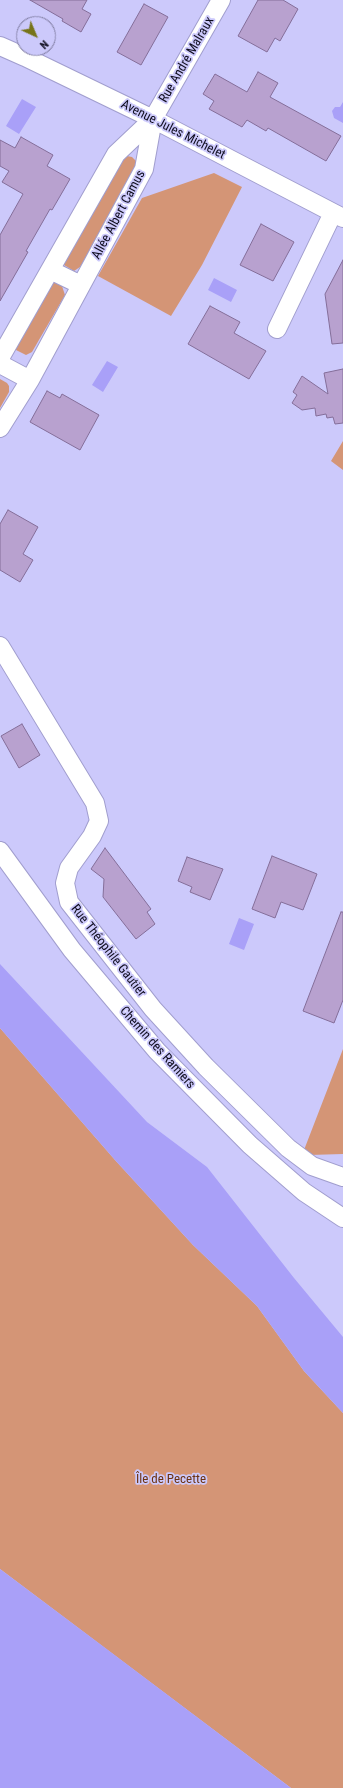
<!DOCTYPE html>
<meta charset="utf-8">
<style>
body{margin:0}
#map{position:relative;width:343px;height:1788px;overflow:hidden;background:#ccc9fb;font-family:"Roboto Condensed",sans-serif}
canvas{display:block}
.north{position:absolute;left:16px;top:16px;width:40px;height:40px;box-sizing:border-box;background:#ccc9fb;border:1px solid #807da2;border-radius:50%;rotate:136deg;font-size:11px;font-weight:700;line-height:16px;text-align:center;color:#0e0c1d}
.north::after{content:'';display:block;margin:auto;width:14px;height:18px;background:#777419;clip-path:polygon(50% 0,100% 100%,50% 72%,0 100%)}
</style>
<div id="map">
<canvas width="343" height="1788"></canvas>
<div class="north">N</div>
</div>
<script>
const context = document.querySelector('canvas').getContext('2d');
context.lineJoin = 'round';
function paint(path, color) { context.fillStyle = color; context.fill(path, 'evenodd'); }
const shape = rows => new Path2D(rows.map(r => 'M' + r).join(''));
function strokePath(path, color, width, dash) { context.strokeStyle = color; context.lineWidth = width; context.lineCap = dash ? 'butt' : 'round'; context.setLineDash(dash || []); context.stroke(path); }
function write(font, color, halo, rows, align = 'center') {
  context.font = font + ' "Roboto Condensed",sans-serif'; context.lineWidth = 3.5; context.setLineDash([]); context.textBaseline = 'middle'; context.strokeStyle = halo; context.fillStyle = color; for (const [text, x, y, turn = 0] of rows) {
    context.save(); context.translate(x, y); context.rotate((+turn || 0) * Math.PI / 180); context.textAlign = isNaN(turn) ? turn : align; if (halo) context.strokeText(text, 0, 0); context.fillText(text, 0, 0); context.restore();
  }
}
paint(shape([
 [127,156,132,157,136,161,135,173,80,267,74,271,64,265,63,262,117,163],
 [214,173,242,187,202,265,171,316,98,276,142,198],
 [55,282,62,286,65,295,32,352,26,355,16,350,15,347,50,283],
 [0,379,7,383,9,386,9,392,0,408],
 [343,441,343,470,331,461],
 [0,1028,115,1160,193,1245,257,1306,304,1371,343,1413,343,1788,291,1788,0,1569],
 [343,1049,343,1154,309,1155,304,1150]
]), '#d49576');
paint(shape([
 [22,99,36,107,19,134,6,126],
 [343,102,343,123,334,118,332,111,335,107,340,107],
 [214,278,237,290,231,302,208,290],
 [107,361,118,367,103,392,92,385],
 [239,918,254,924,244,950,229,944],
 [0,964,147,1122,207,1167,294,1278,343,1337,343,1413,304,1371,257,1306,193,1245,115,1160,0,1028],
 [0,1569,108,1650,291,1788,0,1788]
]), '#a9a0f8');
const building = shape([
 [30,0,87,0,82,9,91,14,81,32,62,21,63,19,30,0],
 [258,0,283,0,298,9,280,41,275,38,267,52,238,36,258,0],
 [144,4,168,17,141,65,117,52,144,4],
 [258,72,278,83,270,97,341,136,326,161,268,128,266,131,247,120,242,127,209,109,214,101,203,94,215,74,247,92,258,72],
 [21,137,53,155,47,166,70,179,52,210,50,209,26,251,28,252,0,301,0,235,23,194,2,182,9,171,0,166,0,140,15,148,21,137],
 [261,224,294,242,273,281,240,265,261,224],
 [343,260,343,343,332,344,325,294,343,260],
 [210,306,240,322,234,333,266,351,249,379,188,344,210,306],
 [343,369,343,423,335,424,333,417,327,418,326,414,316,416,315,408,302,410,292,403,297,395,293,392,302,376,328,394,324,373,343,369],
 [47,391,60,398,62,394,99,415,80,450,30,422,47,391],
 [8,510,38,527,23,554,33,560,20,582,0,570,0,524,8,510],
 [22,724,40,755,19,768,1,736,22,724],
 [105,848,151,909,147,912,155,924,136,939,103,897,104,879,91,869,105,848],
 [272,856,317,874,303,910,281,902,275,918,252,909,272,856],
 [187,857,223,869,210,900,190,892,192,887,178,881,187,857],
 [341,912,343,912,343,1000,334,1023,303,1011,341,912]
]);
paint(building, '#b8a1cf');
strokePath(building, '#846e99', 1);
const street = shape([
 [0,46,25,57,153,119,343,218],
 [50,270,81,285],
 [277,329,333,213],
 [0,358,116,154,153,119,221,0],
 [0,364,30,380],
 [0,428,30,380,144,169,153,119],
 [0,646,95,803,99,821,92,836,69,868,65,883,69,902,153,1009,206,1067,288,1148,312,1166,343,1177],
 [0,851,72,950,157,1051,250,1145,304,1192,343,1218]
]);
strokePath(street, '#a19ece', 20);
strokePath(street, '#fff', 18);
write('13px', '#0e0c1d', '#ccc9fb', [
 ["Rue André Malraux",187,60,-60],
 ["Avenue Jules Michelet",173,130,27],
 ["Allée Albert Camus",119,215,-62],
 ["Rue Théophile Gautier",108,951,52],
 ["Chemin des Ramiers",157,1048,48]
]);
write('13px', '#6b3211', '#ccc9fb', [
 ["Île de Pecette",171,1480]
]);
</script>
